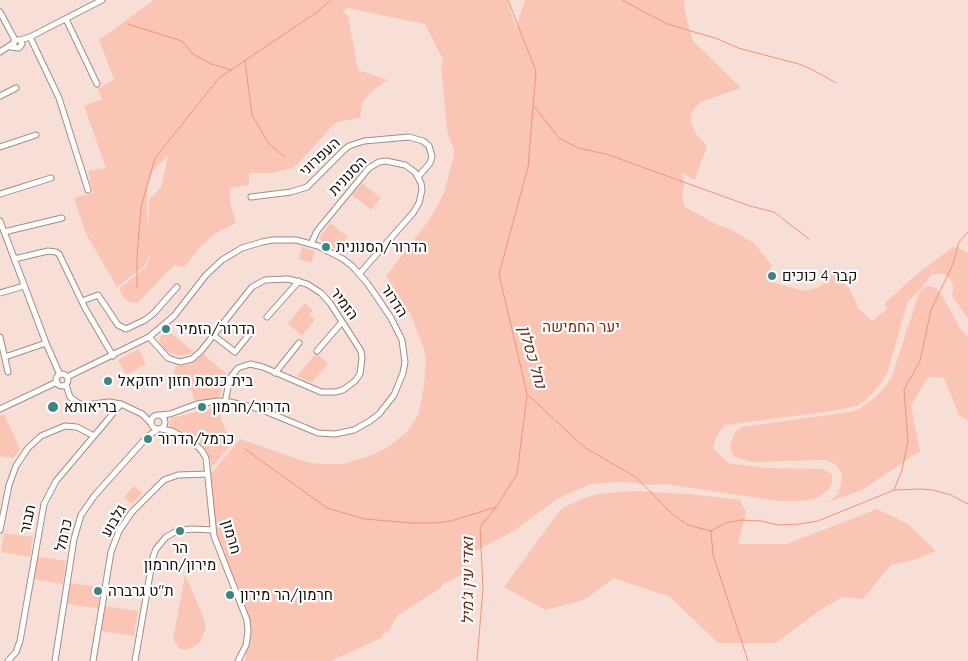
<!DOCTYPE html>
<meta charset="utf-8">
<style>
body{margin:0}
canvas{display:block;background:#f7dfd7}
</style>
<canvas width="968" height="661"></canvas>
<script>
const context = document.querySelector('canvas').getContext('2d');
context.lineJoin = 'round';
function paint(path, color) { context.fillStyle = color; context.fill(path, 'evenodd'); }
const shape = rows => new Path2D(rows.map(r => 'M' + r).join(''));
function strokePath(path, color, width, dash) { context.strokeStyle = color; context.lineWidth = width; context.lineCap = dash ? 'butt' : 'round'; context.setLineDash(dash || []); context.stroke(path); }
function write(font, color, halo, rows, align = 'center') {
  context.font = font + ' Quicksand,Heebo,sans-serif'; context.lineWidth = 4.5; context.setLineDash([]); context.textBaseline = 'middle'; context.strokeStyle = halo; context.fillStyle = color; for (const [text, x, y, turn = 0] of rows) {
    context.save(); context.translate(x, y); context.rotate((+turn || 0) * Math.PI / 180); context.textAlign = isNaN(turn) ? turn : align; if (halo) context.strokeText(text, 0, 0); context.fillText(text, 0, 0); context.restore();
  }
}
paint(shape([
 [154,0,507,0,516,27,525,0,685,0,684,4,687,20,693,41,741,88,703,101,695,107,691,115,691,123,697,135,707,146,695,180,682,173,684,185,682,195,685,207,718,225,732,230,754,243,772,265,769,274,771,282,805,291,817,288,827,281,835,267,842,283,848,286,859,309,872,321,887,309,885,303,916,275,953,247,962,249,968,253,968,319,952,295,953,287,951,280,945,274,932,274,920,290,908,301,887,374,877,388,866,400,857,406,833,411,725,425,716,437,713,448,728,463,765,468,823,469,832,474,832,483,829,489,817,498,803,501,778,501,665,484,654,485,620,482,591,484,559,498,512,532,466,556,467,572,443,584,441,588,397,616,388,633,386,630,381,638,331,661,245,661,249,630,212,530,211,474,240,439,307,462,322,464,344,464,372,455,387,448,407,432,418,415,424,387,426,360,424,349,410,313,386,276,430,219,444,193,454,155,454,149,448,135,446,121,441,64,444,62,425,24,347,8,343,11,348,16,358,70,388,80,372,91,362,103,360,118,341,121,334,124,295,167,273,173,249,173,249,185,230,188,230,203,236,223,216,233,200,247,184,267,174,265,138,303,129,302,123,297,119,289,146,267,152,253,144,266,117,287,86,234,74,198,93,193,88,171,106,168,84,106,102,99,98,89,114,79,99,40],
 [167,156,168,157,161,187,149,200,149,215,147,227,147,184,148,186,152,172],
 [362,183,381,198,371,210,352,195],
 [330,223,348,237,337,250,319,239],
 [302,247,315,251,311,263,299,259],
 [930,286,936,288,942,295,960,328,968,337,968,421,959,415,944,378,928,377,911,406,920,451,862,490,829,502,839,493,842,478,841,472,835,464,826,460,752,462,735,457,731,452,730,444,736,431,742,427,850,412,858,410,872,400,886,386,892,376,919,293,925,287],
 [305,303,313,310,309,315,315,320,302,336,288,323],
 [168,331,194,352,182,356,170,353,165,350,159,341,161,336],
 [139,349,146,364,126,375,118,360],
 [316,353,328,363,312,383,297,376],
 [203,354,227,374,219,397,213,399,194,400,192,391,185,387,175,377,174,370,176,366,192,364],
 [219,407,222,423,233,443,211,468,211,460,195,442,169,425,172,418,203,410],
 [4,414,20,449,13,458,0,456,0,416],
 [134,486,142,493,132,504,124,497],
 [633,491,689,494,740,500,746,512,738,544,787,544,877,509,908,524,936,551,910,561,891,565,863,599,842,597,819,611,776,643,718,643,670,597,614,578,584,600,545,610,504,587,561,509,581,499,598,494],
 [4,533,33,537,30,557,1,552],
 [36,556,66,561,63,584,33,579],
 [185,575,204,618,206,629,199,643,192,648,185,650,180,649,173,640],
 [69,583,101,587,98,608,66,604],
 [105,606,138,611,134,636,101,631]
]), '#fac5b4');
strokePath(shape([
 [508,0,536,71,528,167,499,274,527,394,584,447,637,478,671,513,688,525,711,531,713,555,748,661],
 [622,0,667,24,718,39,738,48,799,64,813,70,836,83],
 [128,24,182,41,193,54,211,64,231,70],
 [245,61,252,115,269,144,285,157],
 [533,105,559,138,578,148,606,154,750,206,774,212,809,239],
 [137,288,137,257,141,207,155,158,219,78,317,12,331,0],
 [245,449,327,508,364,519,413,523,435,523,451,521,496,507],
 [894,490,902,470,908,441,904,390,920,361,931,310,953,264,959,242,968,232],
 [711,531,725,523,741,520,761,521,778,525,799,524,818,521,894,490,920,489,933,490,951,495,968,504],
 [477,661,483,588,480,527,497,506,517,474,527,395]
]), '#f19373', 1);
const minor = shape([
 [0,12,15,40],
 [66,19,97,84],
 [30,37,59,98,88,190],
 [20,40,30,37,102,0],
 [10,47,19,48,22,44,20,40,14,40,14,47],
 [0,52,12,44],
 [0,96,16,88],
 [0,147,36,135],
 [0,194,51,178],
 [251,197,291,192,307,187,344,150,349,146,364,141,409,137,423,141,429,146,432,157,430,163,418,177],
 [0,221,46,343,60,375],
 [4,232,62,218],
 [311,244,317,231,369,168,379,162,386,161,405,165,415,172,421,183,422,190,419,203,413,213,360,273],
 [14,259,48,251,56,252,59,254,85,308,113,356],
 [0,293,24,286],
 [82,301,98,295,118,325,126,329,145,320,154,313,177,287],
 [267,317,299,281],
 [213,335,235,352,251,332],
 [0,337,8,372],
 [149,337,168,358,180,362,192,359,201,351,252,287,265,280,288,279,307,284,321,293,330,303,361,351,362,358,360,374,355,381,343,390,335,392,321,392,263,367,250,364,238,368,230,378,225,402],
 [317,351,342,322],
 [5,357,46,343],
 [275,373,299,343],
 '56 380a6 6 0 1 1 12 0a6 6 0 1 1-12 0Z',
 [67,377,149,337,174,316,206,275,222,260,242,248,262,242,272,240,296,240,318,246,343,259,352,266,368,284,391,318,402,340,405,362,403,373,394,395,379,414,370,421,354,430,335,434,318,433,260,409,230,402,218,401,197,404,170,414,160,415],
 [66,385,70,397,78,403,85,405,109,402,121,404,142,414,151,423],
 [0,409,57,382],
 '151 422a7 7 0 1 1 14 0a7 7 0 1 1-14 0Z',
 [161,429,172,431,194,443,202,451,206,458,214,536,247,620,248,632,246,645,238,661],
 [0,530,9,485,16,466,28,448,41,436,65,426,77,427,94,436],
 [8,661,16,652,20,641,44,504,56,481,121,404],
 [55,661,74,539,81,515,95,495,147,437,158,429],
 [93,661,111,552,119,531,132,512,164,480,178,475,208,474],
 [135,661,153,557,156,549,166,537,177,531,191,529,213,530]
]);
strokePath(minor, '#a38c85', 7);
strokePath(minor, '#fff', 5);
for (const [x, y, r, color] of [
 [326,247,5,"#3d8581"],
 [772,276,5,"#3d8581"],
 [166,329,5,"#3d8581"],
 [108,381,5,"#3d8581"],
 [53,407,6,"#3d8581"],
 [202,407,5,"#3d8581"],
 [148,439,5,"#3d8581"],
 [180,531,5,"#3d8581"],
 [98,591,5,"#3d8581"],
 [230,595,5,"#3d8581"]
]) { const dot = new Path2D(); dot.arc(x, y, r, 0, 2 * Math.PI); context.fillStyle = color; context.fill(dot); strokePath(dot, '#fff', 2); }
write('15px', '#160e0b', '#fff', [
 ["העפרוני",320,157,-43],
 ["הסנונית",348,176,-47],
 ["הדרור",394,301,57],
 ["הזמיר",344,304,53],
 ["תבור",28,519,-78],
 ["גלבוע",114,521,-59],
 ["כרמל",64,535,-77],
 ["חרמון",231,537,74]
]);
write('15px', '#160e0b', '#fff', [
 ["הדרור/הסנונית",336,247],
 ["קבר 4 כוכים",782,276],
 ["הדרור/הזמיר",176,329],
 ["בית כנסת חזון יחזקאל",118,381],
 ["בריאותא",64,407],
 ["הדרור/חרמון",212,407],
 ["כרמל/הדרור",158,439],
 ["הר",180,548,"center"],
 ["מירון/חרמון",180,565,"center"],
 ["ת\"ט גרברה",108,591],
 ["חרמון/הר מירון",240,595]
], 'left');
write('15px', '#7d2a08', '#fff', [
 ["יער החמישה",581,327]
]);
write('italic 16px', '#672c17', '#fff', [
 ["נחל כסלון",532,357,74],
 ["ואדי עין ג'מיל",468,581,-90]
]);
</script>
